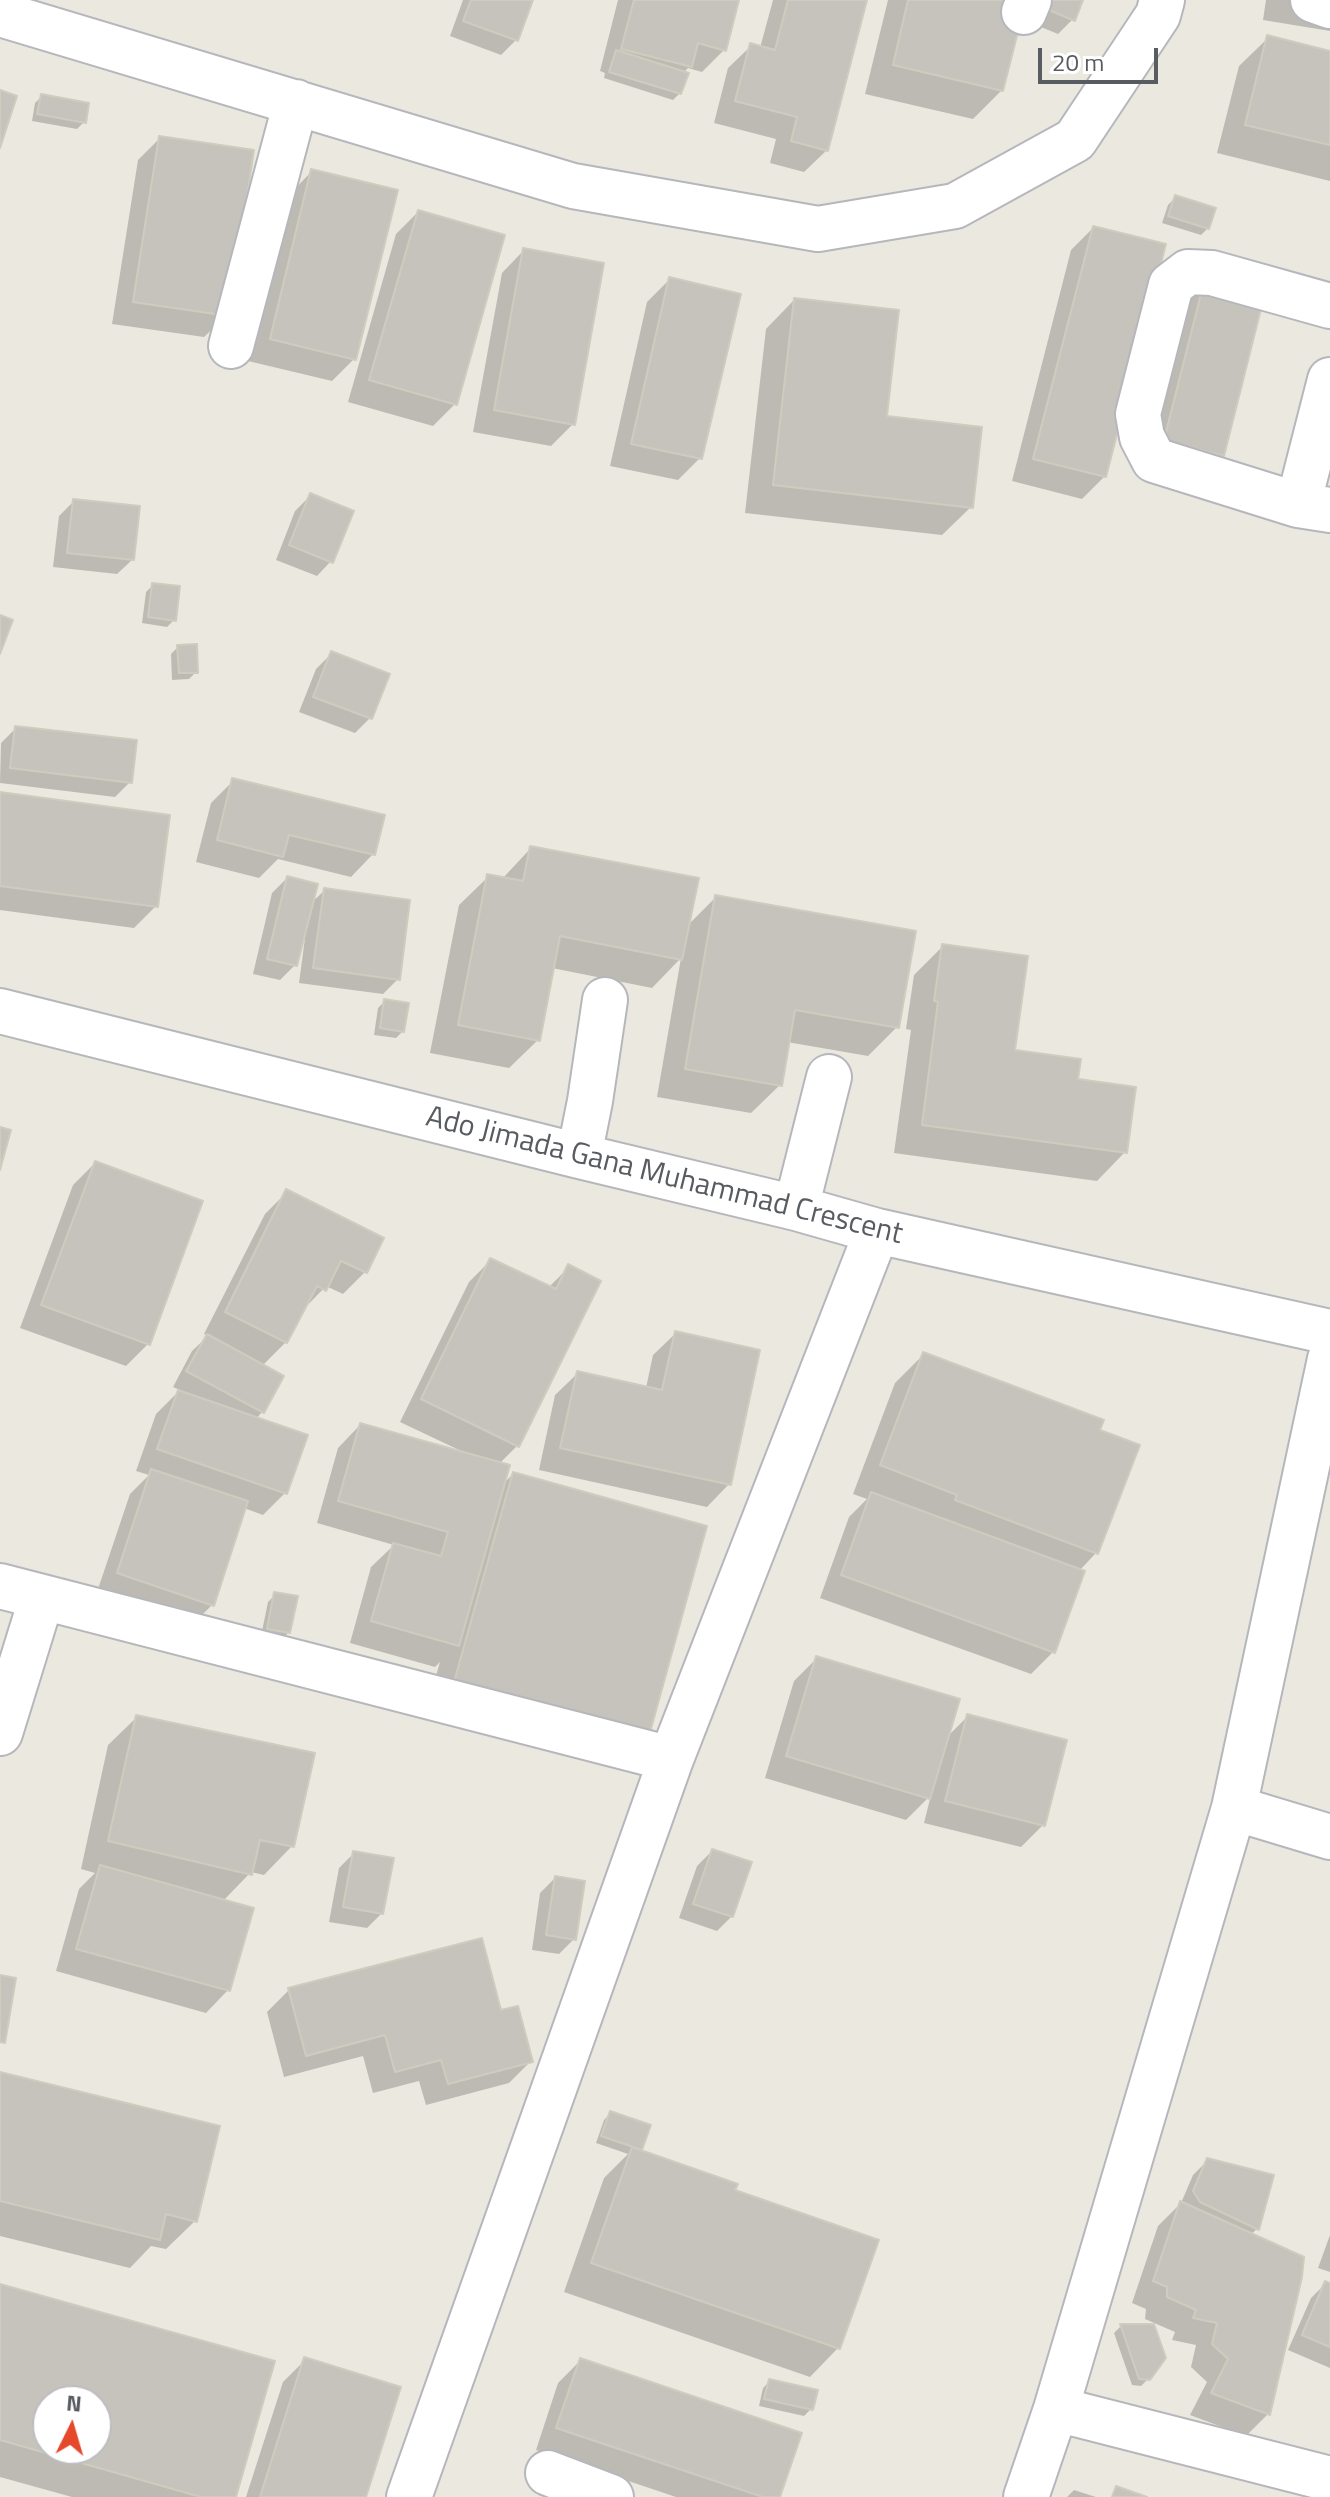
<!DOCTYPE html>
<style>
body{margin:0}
#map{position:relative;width:1330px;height:2497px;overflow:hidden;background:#ebe9df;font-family:"Titillium Web",sans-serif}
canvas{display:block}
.north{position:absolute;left:32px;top:2385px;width:80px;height:80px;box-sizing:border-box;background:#fff;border:2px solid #bcbdbf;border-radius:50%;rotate:5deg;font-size:22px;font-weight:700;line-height:32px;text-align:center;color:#585b60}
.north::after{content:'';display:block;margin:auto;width:28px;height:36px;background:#e5482b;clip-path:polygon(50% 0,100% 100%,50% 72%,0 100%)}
.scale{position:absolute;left:1038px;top:48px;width:120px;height:36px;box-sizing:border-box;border:4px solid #585b60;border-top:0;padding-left:10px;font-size:24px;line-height:28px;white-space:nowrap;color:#585b60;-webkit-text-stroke:6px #fff;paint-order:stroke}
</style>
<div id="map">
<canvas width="1330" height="2497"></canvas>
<div class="north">N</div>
<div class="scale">20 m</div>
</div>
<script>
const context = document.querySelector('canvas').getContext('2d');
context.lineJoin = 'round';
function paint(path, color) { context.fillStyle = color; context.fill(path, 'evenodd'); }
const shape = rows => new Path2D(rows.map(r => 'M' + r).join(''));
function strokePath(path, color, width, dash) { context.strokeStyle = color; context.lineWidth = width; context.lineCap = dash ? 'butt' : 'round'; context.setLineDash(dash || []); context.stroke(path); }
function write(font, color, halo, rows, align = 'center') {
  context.font = font + ' "Titillium Web",sans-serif'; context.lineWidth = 8; context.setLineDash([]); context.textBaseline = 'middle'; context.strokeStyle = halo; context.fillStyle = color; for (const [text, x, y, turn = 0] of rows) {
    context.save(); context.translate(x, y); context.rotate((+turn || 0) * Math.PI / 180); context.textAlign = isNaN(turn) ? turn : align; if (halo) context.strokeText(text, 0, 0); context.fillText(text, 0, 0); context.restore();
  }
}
paint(shape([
 [463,0,531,0,516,40,501,55,450,36],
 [618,0,737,0,724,50,702,72,688,68,683,73,680,93,673,100,604,78,605,73,600,71],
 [773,0,865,0,827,150,804,172,770,163,776,139,714,123,728,68,751,46,760,48],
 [888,0,1023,0,1002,90,973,119,865,94],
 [1040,0,1081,0,1073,19,1058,34,1031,23],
 [1266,0,1330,0,1330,31,1263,20],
 [1268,38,1330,53,1330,181,1217,153,1239,66],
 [42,96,84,122,77,129,32,121,35,103],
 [160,138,227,315,204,337,112,324,138,160],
 [312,171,354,359,332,381,248,361,290,194],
 [1175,198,1208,228,1201,235,1162,223,1168,205],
 [418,212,455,404,433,426,348,402,396,234],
 [1093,228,1105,476,1082,499,1012,481,1071,250],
 [524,250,573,424,551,446,473,432,502,273],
 [669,280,700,458,678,480,610,466,647,302],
 [1205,284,1222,455,1200,477,1143,462,1182,306],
 [794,300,885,418,971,507,942,535,745,513,766,329],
 [310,496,331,561,317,576,276,560,295,511],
 [74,501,132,560,117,574,53,567,59,516],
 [153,585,174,620,167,627,142,623,146,592],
 [178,647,196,672,189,679,172,680,171,654],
 [331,654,387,675,370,718,355,733,299,712,316,669],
 [16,728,130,782,115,797,0,783,1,743],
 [233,781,373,854,351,877,278,859,259,878,196,862,211,803],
 [0,794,156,906,134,928,0,910],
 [531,848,687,926,716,897,897,1027,868,1056,787,1042,780,1085,751,1113,657,1097,681,958,652,988,552,968,538,1040,509,1068,430,1053,459,905,488,877,502,879],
 [287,878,310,904,325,890,398,979,383,994,299,983,305,938,302,938,295,965,280,980,253,974,272,893],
 [943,946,1013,1052,1075,1081,1125,1152,1097,1181,894,1153,911,1030,906,1029,914,975],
 [385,1001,403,1031,396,1038,374,1035,378,1008],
 [95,1163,148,1344,126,1366,20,1328,73,1185],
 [287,1192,382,1239,365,1272,343,1294,326,1286,302,1311,286,1342,262,1366,262,1412,256,1419,285,1493,263,1515,244,1508,212,1605,190,1627,96,1595,130,1494,149,1475,136,1471,156,1414,180,1390,173,1387,192,1351,208,1336,204,1334,265,1214],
 [491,1260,548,1288,569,1267,517,1446,499,1464,502,1485,513,1474,705,1527,426,1710,440,1662,435,1667,350,1643,371,1567,394,1545,317,1523,338,1448,360,1425,458,1452,459,1450,400,1422,469,1282],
 [676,1333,729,1484,707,1507,539,1470,555,1395,578,1373,646,1388,653,1355],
 [924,1354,1097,1431,1096,1553,1079,1571,1053,1652,1031,1674,820,1598,849,1517,867,1499,853,1494,895,1383],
 [275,1595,289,1632,282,1639,261,1636,268,1602],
 [816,1659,946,1738,968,1716,1043,1825,1021,1847,924,1823,931,1795,906,1820,765,1778,794,1681],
 [137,1717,292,1846,264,1875,251,1872,223,1901,228,1990,206,2013,56,1971,79,1889,95,1873,81,1869,108,1745],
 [712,1851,732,1916,717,1931,679,1918,697,1866],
 [354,1853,382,1913,367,1928,329,1922,339,1868],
 [555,1878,574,1939,559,1954,532,1950,540,1893],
 [289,1990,499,2013,531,2061,509,2083,426,2105,419,2081,373,2093,363,2056,284,2077,267,2012],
 [0,2074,195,2221,166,2249,151,2246,130,2268,0,2236],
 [611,2113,640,2149,638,2152,733,2192,838,2348,810,2377,564,2292,604,2178,628,2154,596,2143,604,2120],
 [1208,2160,1257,2229,1250,2235,1300,2277,1268,2414,1246,2436,1190,2415,1207,2382,1191,2367,1196,2345,1172,2340,1175,2332,1145,2319,1146,2309,1132,2303,1158,2226,1181,2203,1193,2175],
 [1330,2235,1330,2272,1318,2268],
 [1326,2283,1330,2285,1330,2368,1288,2350,1311,2298],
 [0,2286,234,2497,72,2497,0,2477],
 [48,2401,96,2401,96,2449,48,2449],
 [1121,2326,1152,2326,1148,2379,1141,2386,1132,2385,1114,2333],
 [305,2360,364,2497,246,2497,283,2382],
 [580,2361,778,2497,676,2497,536,2450,558,2383],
 [770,2381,811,2409,804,2416,759,2406,763,2388],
 [1074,2490,1096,2497,1067,2497]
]), '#0003');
const building = shape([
 [471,0,533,0,518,41,463,21,471,0],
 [634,0,739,0,726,51,698,43,692,67,621,49,634,0],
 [788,0,867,0,828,151,791,141,797,117,735,101,750,43,775,50,788,0],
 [908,0,1026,0,1003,91,893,65,908,0],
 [1048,0,1083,0,1075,21,1044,8,1048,0],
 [1267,35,1330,51,1330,145,1245,125,1267,35],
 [616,50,689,73,681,94,609,72,616,50],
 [0,90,17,96,0,148,0,90],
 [41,94,89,103,86,123,37,114,41,94],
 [159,136,254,150,229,316,133,302,159,136],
 [311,169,398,190,356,360,270,339,311,169],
 [1175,195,1216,208,1209,229,1168,216,1175,195],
 [418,210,505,235,457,405,369,380,418,210],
 [1093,226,1166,244,1106,477,1033,459,1093,226],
 [523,248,604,263,575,425,494,410,523,248],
 [669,277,741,294,702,459,631,444,669,277],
 [1204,282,1264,297,1224,456,1164,440,1204,282],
 [794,298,899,310,887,416,982,427,973,508,773,485,794,298],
 [310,493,354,511,333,563,289,545,310,493],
 [73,499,140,506,134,560,67,553,73,499],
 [152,583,180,586,176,621,148,617,152,583],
 [0,615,13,620,0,654,0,615],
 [197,644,198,673,179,673,177,645,197,644],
 [331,651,390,674,372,719,313,697,331,651],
 [15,726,137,740,132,783,10,768,15,726],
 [232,778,385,815,375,855,289,835,283,857,217,840,232,778],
 [0,792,170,815,158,907,0,886,0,792],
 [530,846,699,878,682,960,560,936,540,1041,458,1025,487,874,523,881,530,846],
 [287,876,318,884,297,966,267,959,287,876],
 [324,888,410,900,400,980,313,968,324,888],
 [715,895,916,931,899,1028,795,1010,782,1086,685,1069,715,895],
 [942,944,1028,956,1015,1050,1081,1059,1078,1079,1136,1087,1127,1153,922,1125,938,1002,934,1001,942,944],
 [384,999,409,1003,404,1032,380,1028,384,999],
 [0,1127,11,1130,0,1170,0,1127],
 [95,1161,203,1201,150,1345,41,1305,95,1161],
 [286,1189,384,1238,367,1273,341,1261,326,1291,317,1286,287,1343,225,1312,286,1189],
 [490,1258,556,1289,568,1264,601,1281,519,1447,421,1399,490,1258],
 [675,1331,760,1350,731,1485,560,1448,577,1371,662,1390,675,1331],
 [207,1334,284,1376,264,1413,186,1371,207,1334],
 [923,1352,1104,1420,1100,1430,1140,1445,1098,1554,955,1500,957,1495,880,1465,923,1352],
 [178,1390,308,1435,287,1494,157,1449,178,1390],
 [360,1423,510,1465,459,1646,371,1621,393,1543,441,1556,448,1532,338,1501,360,1423],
 [151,1469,248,1501,214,1606,117,1573,151,1469],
 [513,1472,707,1526,649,1736,454,1682,513,1472],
 [871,1492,1085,1571,1055,1653,841,1575,871,1492],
 [274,1592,298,1596,290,1633,267,1629,274,1592],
 [816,1656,960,1699,930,1799,786,1756,816,1656],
 [967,1714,1067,1740,1045,1826,945,1801,967,1714],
 [136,1715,315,1753,294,1847,260,1840,252,1875,108,1841,136,1715],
 [712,1849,752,1862,733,1917,693,1904,712,1849],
 [353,1851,394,1858,383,1914,343,1907,353,1851],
 [100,1865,254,1908,230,1991,76,1949,100,1865],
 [555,1876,585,1881,576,1940,546,1935,555,1876],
 [482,1938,501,2010,518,2006,533,2062,448,2084,441,2060,395,2072,385,2035,306,2056,288,1988,482,1938],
 [0,1975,16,1978,5,2043,0,2042,0,1975],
 [0,2072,220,2126,197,2222,166,2214,160,2240,0,2201,0,2072],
 [610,2111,651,2125,642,2150,601,2136,610,2111],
 [632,2147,738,2184,735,2190,879,2240,840,2349,591,2263,632,2147],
 [1207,2158,1274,2175,1259,2230,1200,2202,1193,2191,1207,2158],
 [1180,2201,1304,2257,1302,2277,1270,2415,1211,2393,1228,2359,1212,2344,1217,2323,1193,2318,1196,2310,1167,2297,1167,2287,1153,2281,1180,2201],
 [1325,2281,1330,2283,1330,2347,1302,2335,1325,2281],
 [0,2284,275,2361,236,2497,201,2497,0,2440,0,2284],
 [48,2401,96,2401,96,2449,48,2449,48,2401],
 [1120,2324,1154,2324,1166,2358,1150,2380,1139,2379,1120,2324],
 [304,2357,401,2387,366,2497,260,2497,304,2357],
 [580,2358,802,2433,780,2497,763,2497,556,2428,580,2358],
 [769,2379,818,2390,813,2410,764,2399,769,2379],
 [1116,2486,1147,2497,1112,2497,1116,2486]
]);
paint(building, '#c6c3bc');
strokePath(building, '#cfcbbe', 2);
const minor = shape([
 [1313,0,1330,6],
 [1024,12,1029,0],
 [0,14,573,186,818,229,955,206,1075,140,1158,15,1162,0],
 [231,346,296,102],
 [1330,380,1298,505,1330,510],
 [1298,505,1154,460,1142,437,1138,414,1171,285,1188,272,1212,273,1330,306],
 [0,1011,579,1156,796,1208,877,1231,1330,1332],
 [579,1156,590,1101,605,1000],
 [796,1208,829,1077],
 [0,1586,671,1759,877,1231],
 [0,1733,42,1597],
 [1234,1808,1330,1837],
 [1056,2409,1330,2479],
 [548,2473,611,2497],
 [409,2497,671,1759],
 [1026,2497,1056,2409,1234,1808,1330,1359]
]);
strokePath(minor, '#b5b7bc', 48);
strokePath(minor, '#fff', 44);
write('30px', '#585b60', '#fff', [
 ["Ado Jimada Gana Muhammad Crescent",664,1177,14]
]);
</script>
